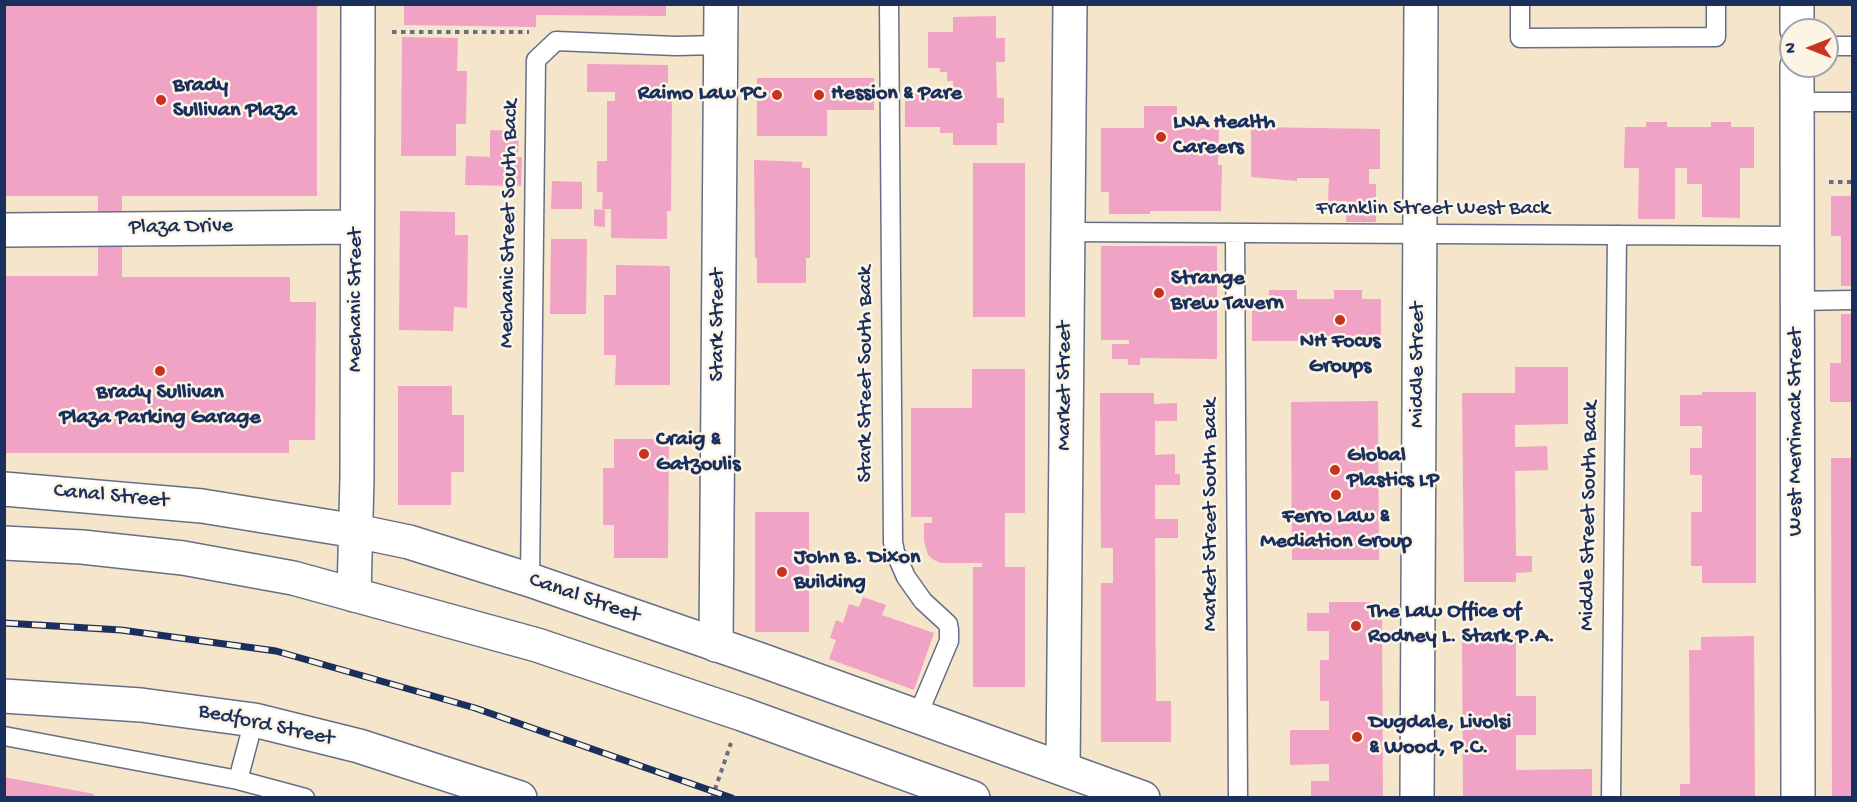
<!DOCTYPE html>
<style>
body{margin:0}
#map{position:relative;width:1857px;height:802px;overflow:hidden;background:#f5e5ca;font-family:"Gochi Hand",sans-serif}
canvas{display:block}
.frame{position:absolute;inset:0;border:6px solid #1b2f5e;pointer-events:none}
.north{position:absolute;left:1779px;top:18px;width:60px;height:60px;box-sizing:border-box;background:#fcf5e5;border:2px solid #a2a6af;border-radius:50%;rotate:270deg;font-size:16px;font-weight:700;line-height:24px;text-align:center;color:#1b2f5e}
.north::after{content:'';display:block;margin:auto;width:21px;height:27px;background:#c8321e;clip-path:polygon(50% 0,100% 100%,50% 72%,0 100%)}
</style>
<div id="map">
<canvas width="1857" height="802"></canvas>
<div class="frame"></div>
<div class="north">N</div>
</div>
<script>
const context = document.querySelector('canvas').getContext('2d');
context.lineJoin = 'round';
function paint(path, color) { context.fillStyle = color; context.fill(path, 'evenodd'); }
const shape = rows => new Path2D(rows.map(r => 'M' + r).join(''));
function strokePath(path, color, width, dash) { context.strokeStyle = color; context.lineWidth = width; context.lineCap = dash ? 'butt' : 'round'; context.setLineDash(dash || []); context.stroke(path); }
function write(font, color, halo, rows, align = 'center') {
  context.font = font + ' "Gochi Hand",sans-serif'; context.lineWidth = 5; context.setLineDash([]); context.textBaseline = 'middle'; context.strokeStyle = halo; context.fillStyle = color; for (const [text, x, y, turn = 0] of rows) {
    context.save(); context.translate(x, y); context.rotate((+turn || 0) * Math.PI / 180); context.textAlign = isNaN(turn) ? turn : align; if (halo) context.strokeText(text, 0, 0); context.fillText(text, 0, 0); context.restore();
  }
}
paint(shape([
 [4,4,317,4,317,196,122,196,122,277,290,277,290,302,316,302,315,440,289,440,289,453,4,453,4,276,98,276,98,196,4,196],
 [404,4,666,4,666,16,536,15,536,27,404,25],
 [996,16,996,38,1005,38,1005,62,996,62,997,98,1004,98,1004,123,997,123,997,145,953,145,953,133,940,133,940,127,905,127,905,94,953,92,953,81,947,81,947,72,940,72,940,68,928,68,928,32,953,32,953,17],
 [402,37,458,38,457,71,467,71,466,124,456,124,456,156,401,156],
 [587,64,668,65,668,93,672,93,671,211,667,211,667,239,611,238,611,209,602,209,603,192,597,192,597,161,607,161,607,101,615,101,615,92,587,92],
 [757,78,874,78,874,110,827,110,827,136,757,136],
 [1144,106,1177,106,1177,128,1219,128,1218,165,1222,165,1221,211,1150,211,1150,214,1109,214,1109,192,1101,192,1101,128,1144,128],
 [1646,122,1667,122,1667,127,1711,127,1711,122,1731,122,1731,127,1754,127,1754,168,1740,168,1740,218,1702,217,1702,184,1687,184,1687,168,1675,168,1675,219,1638,219,1639,168,1624,168,1625,127,1646,127],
 [1251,127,1380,129,1380,169,1369,169,1369,184,1376,184,1376,222,1346,222,1347,201,1328,201,1329,178,1297,178,1297,181,1251,177],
 [490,130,519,131,518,157,522,157,521,186,465,185,466,156,490,157],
 [754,160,802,162,802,168,810,168,810,258,806,258,806,283,757,283,757,258,755,258],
 [973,163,1025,163,1025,317,973,317],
 [552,181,582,182,582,209,551,209],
 [1831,196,1852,196,1852,286,1841,286,1841,236,1831,236],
 [594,209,605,210,605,227,594,226],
 [400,211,455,212,455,235,468,235,467,308,454,307,453,331,399,330],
 [551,239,587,239,586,314,550,314],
 [1101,246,1217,246,1217,359,1140,358,1140,365,1128,365,1128,359,1112,359,1112,344,1129,344,1129,340,1101,340],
 [616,265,670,266,670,385,615,385,616,355,604,355,604,295,616,295],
 [1269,290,1297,290,1297,299,1334,299,1334,290,1362,290,1362,299,1381,299,1381,341,1252,341,1252,299,1269,299],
 [1841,314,1852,314,1852,402,1830,402,1830,363,1841,363],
 [1515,367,1568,367,1568,424,1515,425,1515,447,1547,446,1548,470,1515,471,1516,556,1532,556,1532,572,1516,573,1516,582,1464,582,1462,393,1515,393],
 [972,369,1025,369,1025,513,1005,513,1005,567,1025,567,1025,687,973,687,973,567,982,567,982,563,941,563,934,560,928,555,924,541,924,523,932,523,932,517,911,517,911,408,972,408],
 [398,386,452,386,452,415,464,415,464,472,451,472,451,505,398,505],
 [1702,392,1756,392,1756,583,1702,583,1702,566,1691,566,1691,512,1702,512,1702,475,1690,475,1690,448,1702,448,1702,426,1680,426,1680,395,1702,395],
 [1100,393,1154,393,1154,404,1177,403,1177,421,1155,421,1155,455,1175,454,1175,474,1180,474,1180,485,1155,485,1155,519,1178,519,1178,538,1155,538,1156,701,1171,701,1171,742,1101,742,1101,583,1113,583,1113,548,1101,548],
 [1378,401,1379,560,1292,560,1291,402],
 [614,439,669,439,668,558,614,558,614,525,603,525,603,468,614,468],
 [1831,458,1852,458,1852,798,1832,798],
 [755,512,809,512,809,632,755,632],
 [863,597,886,605,882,615,934,633,914,690,829,659,836,640,830,638,836,620,843,623,849,604,859,607],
 [1329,602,1382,602,1383,798,1311,798,1311,781,1329,781,1329,764,1290,765,1290,730,1329,730,1329,701,1320,701,1320,660,1329,660,1329,631,1307,631,1307,613,1329,613],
 [1462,636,1516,636,1516,696,1536,696,1536,735,1516,735,1516,770,1592,769,1592,798,1463,798],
 [1754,636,1755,798,1680,798,1680,784,1690,784,1689,650,1701,650,1701,637],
 [4,777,94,794,93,798,4,798]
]), '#f0a3c4');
const lane = shape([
 [889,4,893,542,895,552,906,577,923,601,948,624,949,630,949,641,917,717],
 [1520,4,1520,38,1716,37,1716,4],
 [1827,46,1852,46],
 [1797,102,1852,102],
 [1068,232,1797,236],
 [1235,233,1238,798],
 [1797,301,1852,300],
 [530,580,536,60,556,41,675,46,721,45],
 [4,736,238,780,305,798],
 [238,780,254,720],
 [1611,798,1617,235]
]);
const street = shape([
 [1797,4,1797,30],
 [1797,66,1798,798],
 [4,230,357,227],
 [354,595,357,477,358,4],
 [716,645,721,4],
 [4,696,141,705,254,720,359,746,520,798],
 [1063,768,1070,4],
 [1417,798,1421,4]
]);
const secondary = shape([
 [4,489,202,506,356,531,409,542,530,580,761,660,1143,798],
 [4,543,82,547,183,558,293,578,537,645,742,714,973,798]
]);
strokePath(lane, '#676f84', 21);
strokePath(street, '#676f84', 36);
strokePath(secondary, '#676f84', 36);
strokePath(shape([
 [392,32,529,32],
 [1829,182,1852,182],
 [712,798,731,743]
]), '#676f84', 4, [4.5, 4.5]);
strokePath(lane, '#fff', 18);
strokePath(street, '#fff', 33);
strokePath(secondary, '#fff', 33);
const rail = shape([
 [4,623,121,630,276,651,475,708,732,798]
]);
strokePath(rail, '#1b2f5e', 7);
strokePath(rail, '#fcf5e5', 4.5, [14]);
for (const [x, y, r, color] of [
 [777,95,6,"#c8321e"],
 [819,95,6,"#c8321e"],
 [161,100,6,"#c8321e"],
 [1161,137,6,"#c8321e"],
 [1159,293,6,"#c8321e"],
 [1340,320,6,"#c8321e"],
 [160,371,6,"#c8321e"],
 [644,454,6,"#c8321e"],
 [1335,470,6,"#c8321e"],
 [1336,495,6,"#c8321e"],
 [782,572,6,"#c8321e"],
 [1356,626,6,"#c8321e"],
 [1357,737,6,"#c8321e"]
]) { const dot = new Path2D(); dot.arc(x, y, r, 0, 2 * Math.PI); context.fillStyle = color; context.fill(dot); strokePath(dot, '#fcf5e5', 2); }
write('bold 22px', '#1b2f5e', '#fcf5e5', [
 ["Brady",173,87],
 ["Sullivan Plaza",173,112],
 ["Raimo Law PC",765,95,"right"],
 ["Hession & Pare",831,95],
 ["LNA Health",1173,124],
 ["Careers",1173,149],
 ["Strange",1171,280],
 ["Brew Tavern",1171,305],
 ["NH Focus",1340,343,"center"],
 ["Groups",1340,368,"center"],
 ["Brady Sullivan",160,394,"center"],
 ["Plaza Parking Garage",160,419,"center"],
 ["Craig &",656,441],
 ["Gatzoulis",656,466],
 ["Global",1347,457],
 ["Plastics LP",1347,482],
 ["Ferro Law &",1336,518,"center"],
 ["Mediation Group",1336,543,"center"],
 ["John B. Dixon",794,559],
 ["Building",794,584],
 ["The Law Office of",1368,613],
 ["Rodney L. Stark P.A.",1368,638],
 ["Dugdale, Livolsi",1369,724],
 ["& Wood, P.C.",1369,749]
], 'left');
write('22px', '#1b2f5e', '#fcf5e5', [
 ["Franklin Street West Back",1433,210],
 ["Mechanic Street South Back",510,224,-89],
 ["Plaza Drive",181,228,-1],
 ["Mechanic Street",357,300,-90],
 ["Stark Street",719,325,-90],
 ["Middle Street",1419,365,-90],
 ["Stark Street South Back",867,374,-90],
 ["Market Street",1066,386,-90],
 ["West Merrimack Street",1797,432,-90],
 ["Canal Street",111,497,5],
 ["Market Street South Back",1212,515,-90],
 ["Middle Street South Back",1590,516,-89],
 ["Canal Street",584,599,19],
 ["Bedford Street",266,726,12]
]);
</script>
